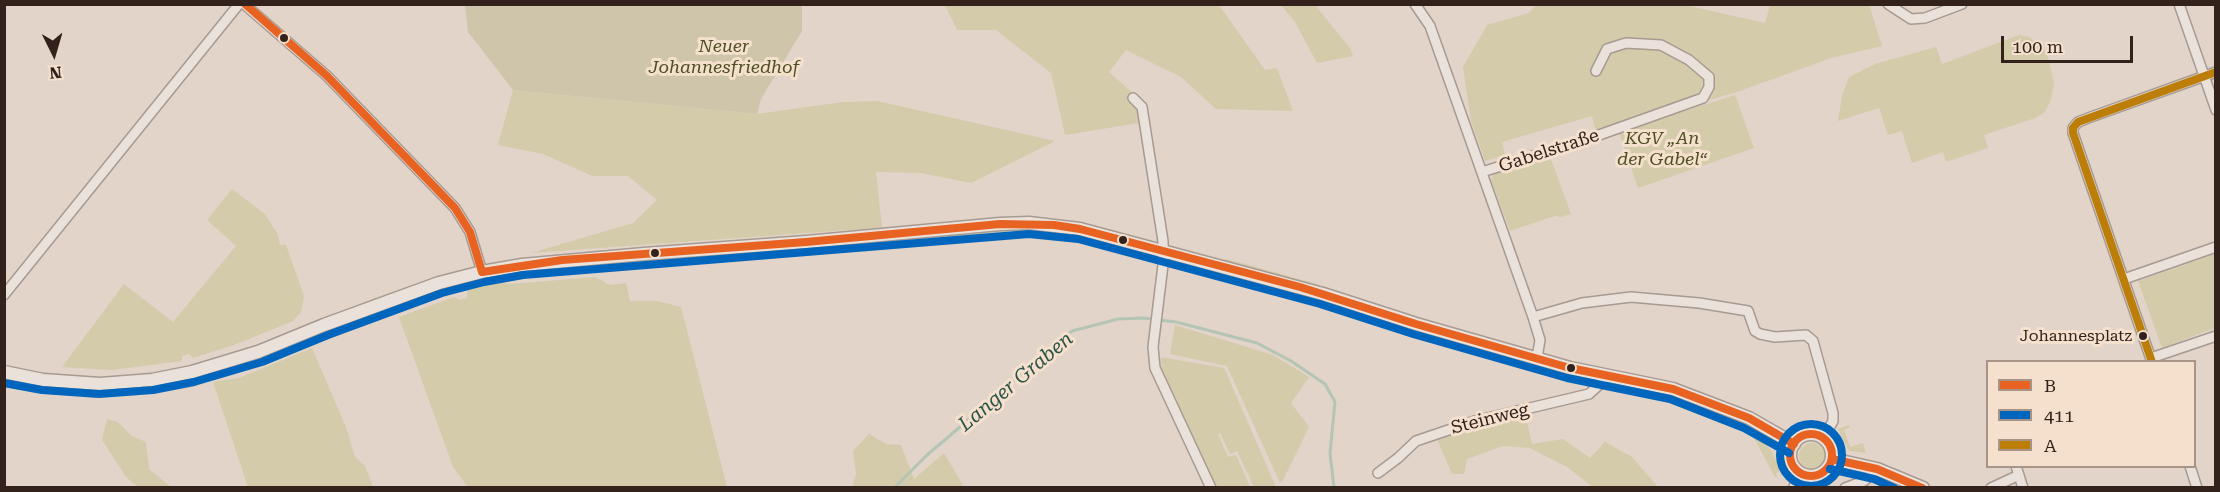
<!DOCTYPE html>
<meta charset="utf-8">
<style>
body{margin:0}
#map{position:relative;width:2220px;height:492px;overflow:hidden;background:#e2d4c8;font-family:"Roboto Serif",serif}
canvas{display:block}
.frame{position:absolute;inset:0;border:6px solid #33221b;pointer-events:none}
.legend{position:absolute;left:1986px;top:360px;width:210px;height:108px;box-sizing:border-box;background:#f4e0cd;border:2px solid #a79486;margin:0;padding:8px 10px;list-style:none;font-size:18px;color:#33221b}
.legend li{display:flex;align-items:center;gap:12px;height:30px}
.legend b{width:30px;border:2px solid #a79486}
.north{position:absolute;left:24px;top:24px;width:60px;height:60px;-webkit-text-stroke:4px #f4e0cd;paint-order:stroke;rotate:175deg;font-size:16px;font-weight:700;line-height:24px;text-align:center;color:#33221b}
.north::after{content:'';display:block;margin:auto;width:21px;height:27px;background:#33221b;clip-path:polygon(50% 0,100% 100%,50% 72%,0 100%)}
.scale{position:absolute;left:2001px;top:36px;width:132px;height:27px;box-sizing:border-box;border:3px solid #33221b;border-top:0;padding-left:8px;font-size:18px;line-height:21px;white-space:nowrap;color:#33221b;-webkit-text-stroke:4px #f4e0cd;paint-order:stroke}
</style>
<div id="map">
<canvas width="2220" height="492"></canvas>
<div class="frame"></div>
<ul class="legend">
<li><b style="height:8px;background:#e86222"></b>B</li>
<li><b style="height:8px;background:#0065bd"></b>411</li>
<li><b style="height:8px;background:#bc7e08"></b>A</li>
</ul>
<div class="north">N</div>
<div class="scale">100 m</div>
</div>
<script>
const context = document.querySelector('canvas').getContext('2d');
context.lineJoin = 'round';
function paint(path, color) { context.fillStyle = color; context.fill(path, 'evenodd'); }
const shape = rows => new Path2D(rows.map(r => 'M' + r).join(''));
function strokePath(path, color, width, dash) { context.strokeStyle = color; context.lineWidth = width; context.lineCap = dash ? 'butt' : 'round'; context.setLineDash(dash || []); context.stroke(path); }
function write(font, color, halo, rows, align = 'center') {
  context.font = font + ' "Roboto Serif",serif'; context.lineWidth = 6; context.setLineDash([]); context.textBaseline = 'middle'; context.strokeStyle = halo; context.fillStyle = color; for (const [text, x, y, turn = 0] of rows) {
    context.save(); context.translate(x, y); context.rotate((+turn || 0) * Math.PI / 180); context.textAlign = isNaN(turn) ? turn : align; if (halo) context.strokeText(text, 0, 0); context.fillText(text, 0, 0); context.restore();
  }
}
paint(shape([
 [945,5,1219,5,1265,70,1277,68,1293,111,1216,109,1181,77,1126,50,1109,72,1135,95,1139,123,1065,135,1051,73,996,30,957,30],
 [1281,5,1315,5,1350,48,1353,56,1317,63,1295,22],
 [1536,5,1685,5,1765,23,1770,5,1869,5,1882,46,1831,58,1740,91,1596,133,1592,116,1502,142,1505,155,1485,161,1471,121,1463,67,1487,25,1529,13],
 [2019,35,2029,37,2040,45,2048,57,2054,83,2051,100,2045,112,2035,118,1984,135,1988,148,1946,162,1943,152,1912,163,1902,131,1888,135,1879,108,1838,121,1842,96,1849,77,1875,64,1936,47,1942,64],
 [513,90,757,114,843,102,877,101,1055,141,971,183,921,173,876,172,882,227,876,228,531,253,633,223,657,200,628,176,592,176,543,154,498,145],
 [1735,95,1754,148,1638,188,1619,132],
 [1549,154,1571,214,1561,217,1555,216,1510,231,1491,180,1495,171],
 [232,189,265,214,278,235,280,245,286,245,304,296,301,312,293,321,234,345,193,358,189,354,182,356,182,361,112,370,62,367,124,284,173,322,236,246,207,220],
 [1007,230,1007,233,877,246,878,243],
 [2215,254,2215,328,2162,348,2138,281],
 [1225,259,1235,261,1320,285,1318,288,1224,261],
 [676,260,676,264,643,267,618,269,617,265],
 [588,264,606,265,606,268,605,269,523,277,522,270],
 [447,273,448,276,348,311,348,309,377,297],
 [595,277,610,285,626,283,630,301,657,301,681,307,727,487,468,487,453,467,399,317,454,297,460,300,467,298,467,289,502,282,510,284],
 [448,286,449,288,444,295,355,325,353,322,422,294],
 [1175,325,1273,355,1309,377,1291,403,1309,427,1283,480,1280,483,1227,366,1170,354],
 [312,348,346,427,355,457,365,466,373,487,248,487,213,382,239,378],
 [1161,357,1224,368,1276,487,1254,487,1237,451,1230,454,1220,433,1218,434,1228,457,1236,455,1250,487,1217,487,1195,446,1162,373],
 [1525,413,1532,444,1563,439,1590,458,1605,442,1632,457,1658,487,1593,487,1567,467,1530,448,1503,446,1467,459,1464,474,1452,474,1437,439,1453,432],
 [107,419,118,422,132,436,146,442,149,469,171,487,138,487,126,477,102,440],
 [1849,425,1850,427,1844,430,1850,447,1863,443,1866,453,1850,451,1846,445,1838,429],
 [1746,431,1760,438,1771,450,1780,471,1776,473,1777,477,1775,477,1754,438],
 [869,434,886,444,901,445,914,479,944,453,964,487,852,487,856,474,853,451],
 '1799 456a13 13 0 1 1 26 0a13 13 0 1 1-26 0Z',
 [1841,469,1838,477,1831,481,1814,487,1804,486,1810,481]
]), '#d4cbaa');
paint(shape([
 [465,5,802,5,802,31,761,99,757,114,513,90,468,32]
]), '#cec5aa');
strokePath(shape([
 [894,488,926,456,1072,331,1118,319,1143,318,1176,322,1257,343,1291,361,1325,384,1335,402,1330,453,1334,488]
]), '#b4c5b6', 3);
const minor = shape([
 [244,4,327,76,455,208,470,232,482,272],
 [1415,4,1430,26,1533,317,1540,340,1537,358],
 [1888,4,1911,19,1925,18,1962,4],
 [2179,4,2216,110],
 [1133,98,1142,107,1163,241,1163,265,1153,347,1155,368,1211,488],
 [1482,172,1599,135,1703,98,1709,87,1709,77,1689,60,1661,45,1626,43,1607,49,1596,71],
 [2124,279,2216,247],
 [4,295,239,4],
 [1533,317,1582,303,1631,297,1699,303,1748,311,1755,331,1760,334,1775,337,1806,335,1813,341,1833,413,1833,421,1823,439],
 [2151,358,2216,336],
 [2152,362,2073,133,2073,128,2078,122,2091,117,2216,72],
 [2016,466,2023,488],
 [2190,466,2197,488],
 [1378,473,1398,458,1416,441,1475,421,1589,394,1601,383,1603,375],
 [1845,488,1864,481,1877,469],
 [1991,488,2019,475]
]);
const tertiary = shape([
 [4,372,43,380,100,384,152,380,192,372,258,352,324,325,439,283,482,272,522,265,644,254,806,242,1000,224,1029,223,1080,229,1323,294,1416,324,1570,368,1673,389,1749,418,1794,444],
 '1790 455a21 21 0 1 1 42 0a21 21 0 1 1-42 0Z',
 [1832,459,1877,469,1923,488],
 [1795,488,1801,474]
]);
strokePath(minor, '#a69a92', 12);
strokePath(tertiary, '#a69a92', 15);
strokePath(minor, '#e9e1da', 9);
strokePath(tertiary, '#e9e1da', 12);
strokePath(shape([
 [245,4,327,76,455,208,470,232,482,272],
 [482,272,562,260,806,242,1000,224,1054,225,1080,229,1300,287,1416,324,1570,368,1673,389,1749,418,1794,444],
 '1790 455a21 21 0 1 1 42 0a21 21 0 1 1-42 0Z',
 [1832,459,1877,469,1922,488]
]), '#e86222', 8);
strokePath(shape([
 [4,383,42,390,99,394,153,390,194,382,262,362,328,335,442,293,484,282,523,275,1029,234,1078,239,1320,304,1413,334,1567,378,1670,399,1744,428,1789,453],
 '1780 455a31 31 0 1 1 62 0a31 31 0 1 1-62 0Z',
 [1830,469,1874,479,1894,488]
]), '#0065bd', 8);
strokePath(shape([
 [2073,128,2073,133,2152,362],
 [2073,128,2078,122,2216,72]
]), '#bc7e08', 8);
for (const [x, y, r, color] of [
 [284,38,5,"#33221b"],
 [1123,240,5,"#33221b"],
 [655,253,5,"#33221b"],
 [2143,336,5,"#33221b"],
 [1571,368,5,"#33221b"]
]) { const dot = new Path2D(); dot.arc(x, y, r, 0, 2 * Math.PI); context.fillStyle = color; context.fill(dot); strokePath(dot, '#f4e0cd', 2); }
write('16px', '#33221b', '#f4e0cd', [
 ["Johannesplatz",2132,336]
], 'right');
write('italic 18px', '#4d4f22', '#f4e0cd', [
 ["Neuer",724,47],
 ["Johannesfriedhof",724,68],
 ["KGV „An",1662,139],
 ["der Gabel“",1662,160]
]);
write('18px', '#33221b', '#f4e0cd', [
 ["Gabelstraße",1549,151,-18],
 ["Steinweg",1490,419,-14]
]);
write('italic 20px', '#2b5347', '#f4e0cd', [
 ["Langer Graben",1016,382,-40]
]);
</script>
